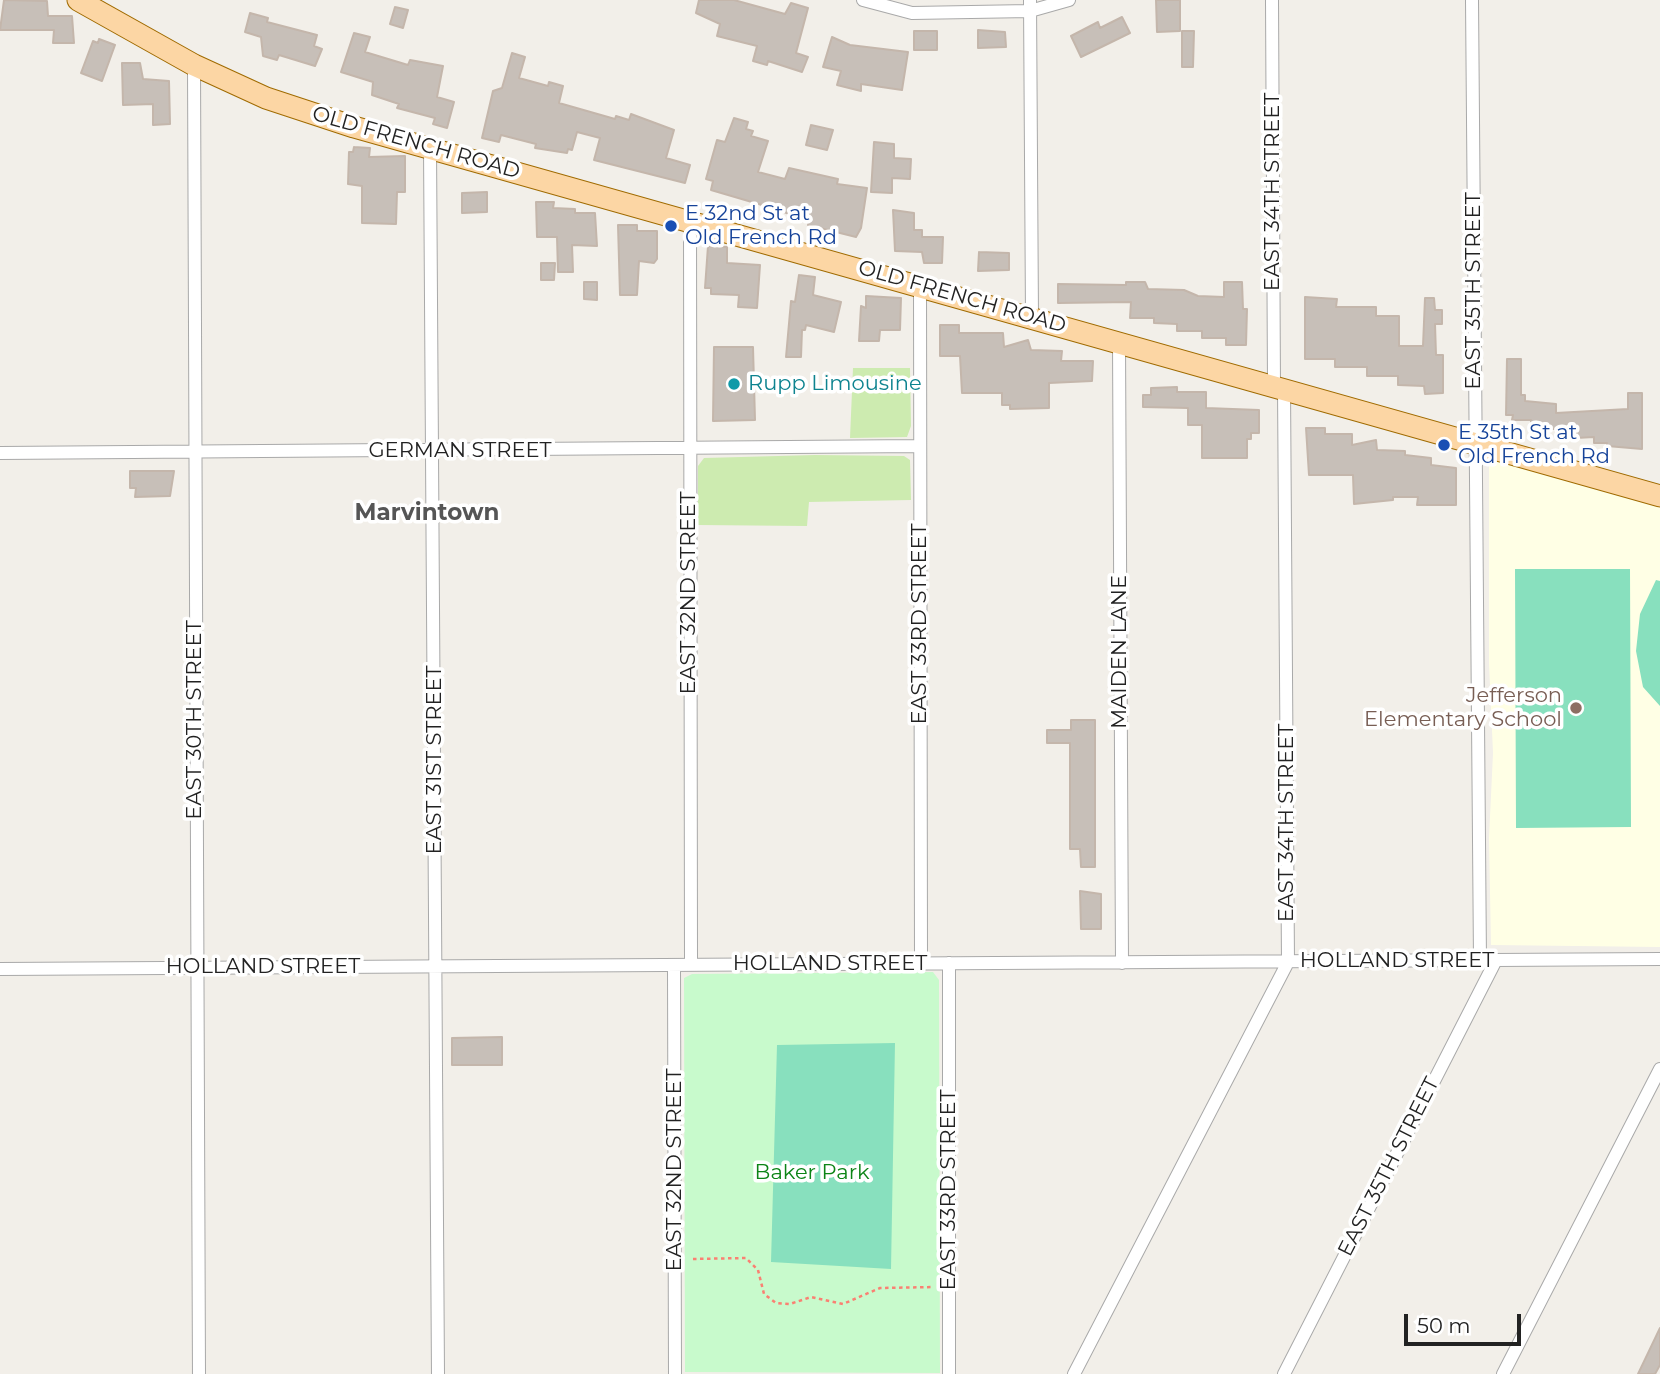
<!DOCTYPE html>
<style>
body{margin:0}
#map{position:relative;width:1660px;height:1374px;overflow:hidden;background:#f2efe9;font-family:Montserrat,sans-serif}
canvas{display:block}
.scale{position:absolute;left:1404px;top:1314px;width:117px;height:32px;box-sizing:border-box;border:4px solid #222;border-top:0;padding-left:9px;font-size:21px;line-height:24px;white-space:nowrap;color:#222;-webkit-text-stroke:5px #fff;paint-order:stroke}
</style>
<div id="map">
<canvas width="1660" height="1374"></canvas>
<div class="scale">50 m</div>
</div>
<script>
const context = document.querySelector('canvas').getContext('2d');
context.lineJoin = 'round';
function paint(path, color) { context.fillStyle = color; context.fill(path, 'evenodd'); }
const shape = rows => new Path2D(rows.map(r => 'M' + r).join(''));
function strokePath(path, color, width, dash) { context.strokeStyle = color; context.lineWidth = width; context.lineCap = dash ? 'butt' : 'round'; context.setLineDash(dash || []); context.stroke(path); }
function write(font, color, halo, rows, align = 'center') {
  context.font = font + ' Montserrat,sans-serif'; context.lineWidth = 7; context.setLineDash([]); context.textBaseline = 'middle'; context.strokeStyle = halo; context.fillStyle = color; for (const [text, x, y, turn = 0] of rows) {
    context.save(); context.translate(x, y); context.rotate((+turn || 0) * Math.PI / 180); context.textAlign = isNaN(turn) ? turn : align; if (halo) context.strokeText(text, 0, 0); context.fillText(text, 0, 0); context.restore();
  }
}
paint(shape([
 [1498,459,1660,504,1660,947,1491,945,1489,838,1493,753,1489,663,1489,466]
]), '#ffffe5');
paint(shape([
 [853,368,910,368,911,426,907,437,850,438],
 [815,455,904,456,910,460,911,500,809,502,807,526,698,525,698,466,704,458]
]), '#cdebb0');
paint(shape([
 [933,972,939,980,940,1373,685,1372,684,978,692,974]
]), '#c8facc');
paint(shape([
 [1515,569,1630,569,1631,827,1516,828],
 [1656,580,1660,581,1660,706,1643,687,1636,651,1640,614],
 [895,1043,891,1269,771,1262,777,1045]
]), '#88e0be');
const building = shape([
 [4,0,47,1,48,16,72,16,74,43,53,43,54,30,0,30,4,0],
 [699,0,734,0,785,14,791,3,808,8,796,53,808,57,802,72,768,61,767,65,753,61,757,46,717,36,720,24,696,13,699,0],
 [1156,0,1180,0,1180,31,1157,32,1156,0],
 [395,7,408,10,403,28,390,24,395,7],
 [250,13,268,18,267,22,317,35,314,46,322,49,315,66,279,55,277,60,263,56,261,37,245,32,250,13],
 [1122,17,1130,33,1081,57,1071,36,1098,22,1100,28,1122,17],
 [978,30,1005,32,1006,47,978,48,978,30],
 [914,31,937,31,937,50,914,50,914,31],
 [1182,31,1194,31,1193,67,1182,67,1182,31],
 [354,33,370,37,365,52,408,65,410,60,443,66,437,97,454,102,447,128,433,124,435,118,397,108,399,104,372,95,373,82,341,72,354,33],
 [832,37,850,45,908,52,902,90,861,84,861,91,837,85,841,71,823,67,832,37],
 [99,39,115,45,102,81,81,73,93,41,98,43,99,39],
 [512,53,525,57,519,78,548,86,549,82,563,86,559,103,615,119,616,116,629,120,631,114,674,130,666,158,690,165,685,183,594,160,600,138,577,132,572,150,568,149,567,153,535,148,536,144,501,135,499,142,482,138,493,91,502,88,512,53],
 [122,63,140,63,143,79,169,81,170,124,153,125,153,104,123,105,122,63],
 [734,118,748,122,746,129,753,131,751,136,768,141,758,172,785,179,789,168,838,179,837,184,867,188,861,228,856,237,808,225,809,222,779,210,711,190,713,181,706,179,717,140,725,142,734,118],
 [811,125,833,130,827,150,806,145,811,125],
 [874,142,894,144,894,158,911,159,910,179,892,178,892,193,871,192,874,142],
 [354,147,370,148,369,157,405,156,405,192,397,192,396,224,362,223,362,186,348,184,349,152,353,152,354,147],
 [487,192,487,212,462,213,462,193,487,192],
 [536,202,554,202,553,208,575,209,575,213,595,213,597,246,572,245,573,272,558,272,557,237,537,237,536,202],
 [893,210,914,213,914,230,922,230,922,237,943,237,942,263,924,263,922,252,895,251,893,210],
 [618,225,637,225,637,231,657,231,657,259,654,263,639,261,637,295,620,295,618,225],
 [708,246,727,247,727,263,760,265,757,308,738,307,739,295,711,294,711,288,705,288,708,246],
 [979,252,1009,253,1009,270,978,271,979,252],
 [541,263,555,263,554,280,541,280,541,263],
 [799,275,815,277,813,295,841,302,834,332,806,325,805,330,802,330,801,357,786,357,791,301,795,302,799,275],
 [584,282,597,282,597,300,584,299,584,282],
 [1126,282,1145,282,1148,289,1184,290,1198,296,1224,297,1224,282,1242,282,1243,309,1247,309,1246,345,1226,345,1226,338,1202,338,1202,331,1177,331,1177,324,1154,323,1154,318,1130,318,1131,302,1058,303,1058,284,1126,285,1126,282],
 [866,296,901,298,900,330,880,330,879,341,859,341,861,306,866,308,866,296],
 [1305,297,1337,299,1336,307,1376,307,1376,316,1399,316,1399,346,1423,346,1425,298,1434,298,1435,310,1442,310,1442,324,1435,324,1436,355,1443,355,1443,393,1425,394,1424,386,1398,385,1398,376,1367,376,1367,367,1335,367,1335,359,1305,359,1305,297],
 [940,325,959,325,959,333,1003,333,1004,347,1028,340,1031,350,1062,351,1061,361,1093,361,1092,381,1049,383,1049,408,1010,409,1010,405,1002,405,1002,393,962,393,960,356,940,356,940,325],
 [714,347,753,347,755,420,713,421,714,347],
 [1507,359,1521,359,1521,395,1525,395,1525,401,1556,404,1556,413,1628,409,1628,393,1642,393,1642,449,1607,446,1607,443,1594,443,1594,437,1576,438,1576,433,1563,432,1562,429,1544,429,1544,425,1531,424,1531,420,1512,420,1513,415,1506,415,1507,359],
 [1177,387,1177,392,1206,392,1206,408,1259,410,1259,433,1251,433,1251,439,1247,439,1247,458,1202,458,1202,425,1188,425,1188,408,1143,407,1143,395,1151,395,1151,388,1177,387],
 [1306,428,1325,428,1325,434,1352,434,1352,445,1376,440,1377,450,1405,451,1405,455,1431,458,1431,465,1456,468,1456,505,1417,505,1418,497,1393,497,1393,500,1354,504,1353,475,1309,475,1306,428],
 [130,471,174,471,170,496,135,497,136,488,130,488,130,471],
 [1071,720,1095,720,1095,867,1081,867,1080,849,1070,849,1070,743,1047,743,1047,730,1071,730,1071,720],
 [1080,891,1101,894,1101,929,1081,929,1080,891],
 [502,1037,502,1065,452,1065,452,1038,502,1037],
 [1660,1328,1660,1365,1655,1374,1638,1374,1660,1328]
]);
paint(building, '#c7bfb8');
strokePath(building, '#c4b6ab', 2);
const street = shape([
 [863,0,912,13,1030,11,1069,0],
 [1030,0,1032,317],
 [1272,0,1274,385],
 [1472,0,1480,960],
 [194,65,199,1374],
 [430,147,438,1374],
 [690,222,691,965],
 [920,285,921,964],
 [1119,342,1122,963],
 [0,453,920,446],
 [949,963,949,1374],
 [674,966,675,1374],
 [0,969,1660,959],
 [1074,1374,1288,962,1284,388],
 [1284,1374,1496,960],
 [1503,1374,1660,1069]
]);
const primary = shape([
 [78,0,194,65,266,98,354,127,1660,496]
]);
strokePath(street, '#a9a9a9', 14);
strokePath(primary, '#a06b00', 23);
strokePath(shape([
 [693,1259,746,1258,758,1270,764,1294,776,1303,790,1304,811,1297,843,1304,880,1288,934,1287]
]), '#fa8072', 2.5, [3.5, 3.5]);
strokePath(street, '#fff', 12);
strokePath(primary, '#fcd6a4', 21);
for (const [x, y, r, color] of [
 [671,226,7,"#1a4fb4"],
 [734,384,7,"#0f9aa8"],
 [1444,445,7,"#1a4fb4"],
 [1576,708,7,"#8d6e63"]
]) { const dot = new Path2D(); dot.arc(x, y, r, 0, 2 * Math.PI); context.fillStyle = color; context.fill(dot); strokePath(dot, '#fff', 2.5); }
write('21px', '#222', '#fff', [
 ["OLD FRENCH ROAD",416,143,16],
 ["EAST 34TH STREET",1273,192,-90],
 ["EAST 35TH STREET",1474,291,-90],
 ["OLD FRENCH ROAD",962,297,16],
 ["GERMAN STREET",460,451],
 ["EAST 32ND STREET",689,593,-90],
 ["EAST 33RD STREET",920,624,-90],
 ["MAIDEN LANE",1120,652,-90],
 ["EAST 30TH STREET",195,720,-90],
 ["EAST 31ST STREET",435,760,-90],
 ["EAST 34TH STREET",1287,823,-90],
 ["HOLLAND STREET",1397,961],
 ["HOLLAND STREET",830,964],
 ["HOLLAND STREET",263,967],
 ["EAST 35TH STREET",1389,1167,-63],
 ["EAST 32ND STREET",675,1170,-90],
 ["EAST 33RD STREET",949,1190,-90]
]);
write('21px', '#164399', '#fff', [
 ["E 32nd St at",685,214],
 ["Old French Rd",685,238],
 ["E 35th St at",1458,433],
 ["Old French Rd",1458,457]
], 'left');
write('21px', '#0d838f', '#fff', [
 ["Rupp Limousine",748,384]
], 'left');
write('21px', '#785e54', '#fff', [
 ["Jefferson",1562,696],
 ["Elementary School",1562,720]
], 'right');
write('21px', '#0c8416', '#fff', [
 ["Baker Park",812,1173]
]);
write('bold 23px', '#555', '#fff', [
 ["Marvintown",427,513]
]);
</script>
